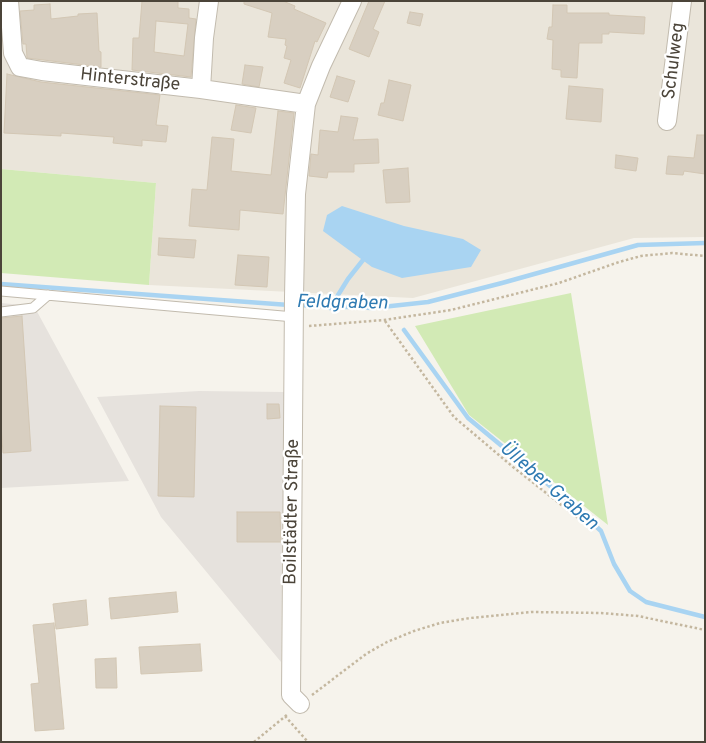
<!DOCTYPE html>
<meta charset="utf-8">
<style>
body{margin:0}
#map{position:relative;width:706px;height:743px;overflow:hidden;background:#f6f3ec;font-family:Overpass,sans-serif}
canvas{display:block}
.frame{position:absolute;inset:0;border:2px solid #4b4439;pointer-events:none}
</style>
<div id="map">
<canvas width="706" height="743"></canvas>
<div class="frame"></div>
</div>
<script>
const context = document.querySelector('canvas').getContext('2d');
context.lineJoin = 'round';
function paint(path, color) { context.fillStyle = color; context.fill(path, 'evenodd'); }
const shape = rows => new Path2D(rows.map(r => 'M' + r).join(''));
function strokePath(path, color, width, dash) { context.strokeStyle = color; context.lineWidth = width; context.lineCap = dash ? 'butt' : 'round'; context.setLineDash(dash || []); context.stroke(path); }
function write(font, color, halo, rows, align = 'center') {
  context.font = font + ' Overpass,sans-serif'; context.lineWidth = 4.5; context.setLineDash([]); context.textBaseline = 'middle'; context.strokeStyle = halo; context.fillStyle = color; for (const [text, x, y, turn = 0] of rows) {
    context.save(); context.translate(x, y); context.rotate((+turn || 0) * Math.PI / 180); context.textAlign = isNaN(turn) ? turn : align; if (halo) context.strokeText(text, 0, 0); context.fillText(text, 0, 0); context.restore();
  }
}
paint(shape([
 [1,1,705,1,705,237,634,238,413,298,149,285,156,183,1,169]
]), '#eae5da');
paint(shape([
 [1,303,34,306,129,481,1,488],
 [199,391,284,392,281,662,161,517,97,397]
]), '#e6e2dd');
paint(shape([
 [1,169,156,183,149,285,1,273],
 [571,293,608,525,469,415,415,326]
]), '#d2eab5');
paint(shape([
 [342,206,404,226,463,239,481,250,471,267,402,278,372,267,323,231,327,215]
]), '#a9d4f2');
strokePath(shape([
 [1,284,289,305],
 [297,305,373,308,428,302,502,283,638,245,705,243],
 [330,308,348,279,363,260],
 [404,330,468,418,573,505,601,531,614,564,630,591,646,602,705,617]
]), '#a9d4f2', 4.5);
const building = shape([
 [142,1,178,1,178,8,189,9,189,18,196,19,191,77,132,70,133,38,139,38,142,1],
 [156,21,188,24,184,56,154,52,156,21],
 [244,1,283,1,295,6,294,9,326,23,317,42,315,41,300,88,284,83,291,60,284,58,287,46,285,45,286,39,268,37,272,13,244,4,244,1],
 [369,1,385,1,373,29,379,32,369,57,349,49,369,1],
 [50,4,51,19,78,16,78,14,97,13,99,51,101,52,101,67,27,58,26,44,23,44,20,11,34,10,34,5,50,4],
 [553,5,567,5,567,13,609,13,609,15,645,17,644,34,609,32,609,34,602,34,602,43,579,43,577,78,561,77,561,70,552,69,553,40,547,39,549,27,552,27,553,5],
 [410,12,423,14,420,26,407,23,410,12],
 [245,65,263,67,259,87,242,84,245,65],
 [7,74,41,82,160,95,156,125,168,126,166,142,142,140,142,146,113,143,114,137,61,133,61,136,4,133,7,74],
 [337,76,355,81,348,102,330,97,337,76],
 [389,80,411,85,403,121,378,115,381,103,384,103,389,80],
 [569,86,603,89,601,122,566,119,569,86],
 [236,105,256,108,251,133,231,130,236,105],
 [278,111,294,113,283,214,240,210,239,230,189,226,192,189,207,190,212,137,234,139,231,171,271,175,278,111],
 [341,116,358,118,353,140,378,139,379,163,354,164,354,172,328,172,327,178,309,176,311,154,318,155,320,130,338,132,341,116],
 [697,135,705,135,705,174,684,171,683,175,666,174,668,156,694,158,697,135],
 [616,155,638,158,636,171,615,168,616,155],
 [408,168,410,202,386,203,383,170,408,168],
 [159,238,196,240,194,258,158,255,159,238],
 [238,255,269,257,267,287,235,285,238,255],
 [22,316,31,451,3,453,1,425,1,318,22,316],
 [267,404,279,404,280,418,267,419,267,404],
 [160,406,196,407,194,497,158,496,160,406],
 [237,512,280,512,281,542,237,542,237,512],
 [176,592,178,612,111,619,109,598,176,592],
 [86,600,88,625,56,629,53,604,86,600],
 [54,623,64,729,35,731,31,684,39,683,33,625,54,623],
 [200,644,202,671,141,674,139,647,200,644],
 [116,658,117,688,96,688,95,659,116,658]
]);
paint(building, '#d8cfc1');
strokePath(building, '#d3c7b4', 1);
const lane = shape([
 [1,291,294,317],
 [1,312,33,308,48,295]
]);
const street = shape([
 [9,1,13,53,20,67,42,71,201,89,306,104],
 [201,89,204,38,209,1],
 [667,121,682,1],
 [300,704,291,695,294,297,296,194,306,104,321,66,352,1]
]);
strokePath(lane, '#c2bbae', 11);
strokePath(street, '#c2bbae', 20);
strokePath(shape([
 [385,321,454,417,513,467,592,529],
 [309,326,384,320,451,310,559,283,619,262,641,256,672,253,705,256],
 [312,695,366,654,387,642,414,631,440,623,470,618,532,612,601,613,638,616,705,630],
 [285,716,308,742],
 [254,742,288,714]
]), '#c4b79f', 2.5, [2.5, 2.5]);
strokePath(lane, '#fff', 9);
strokePath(street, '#fff', 18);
write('18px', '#4b4439', '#fff', [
 ["Schulweg",675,61,-83],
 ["Hinterstraße",130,81,6],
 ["Boilstädter Straße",293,512,-89]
]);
write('italic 19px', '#2e7ab2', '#fff', [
 ["Feldgraben",342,304,1],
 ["Ülleber Graben",548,487,41]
]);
</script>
